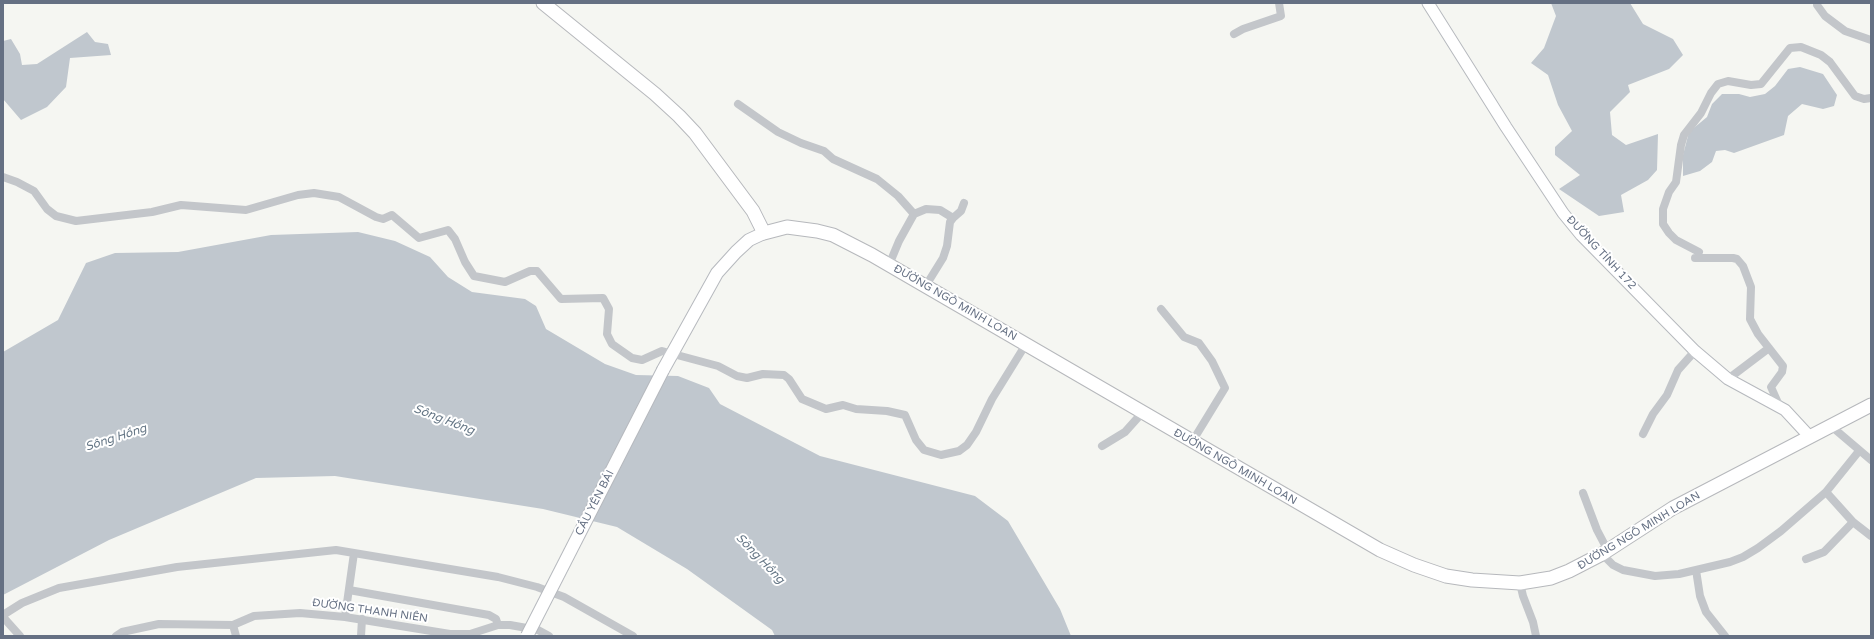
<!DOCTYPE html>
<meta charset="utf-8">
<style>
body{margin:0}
#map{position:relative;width:1874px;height:639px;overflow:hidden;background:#f5f6f2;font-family:"Varela Round",sans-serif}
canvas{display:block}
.frame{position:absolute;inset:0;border:4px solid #657083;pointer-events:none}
</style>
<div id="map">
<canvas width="1874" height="639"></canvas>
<div class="frame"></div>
</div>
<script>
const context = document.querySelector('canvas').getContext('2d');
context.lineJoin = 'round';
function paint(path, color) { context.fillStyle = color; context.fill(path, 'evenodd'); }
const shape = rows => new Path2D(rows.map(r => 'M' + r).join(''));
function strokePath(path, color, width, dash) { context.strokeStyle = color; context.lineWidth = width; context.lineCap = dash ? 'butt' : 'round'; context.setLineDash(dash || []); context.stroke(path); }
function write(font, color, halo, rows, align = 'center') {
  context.font = font + ' "Varela Round",sans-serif'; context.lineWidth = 4; context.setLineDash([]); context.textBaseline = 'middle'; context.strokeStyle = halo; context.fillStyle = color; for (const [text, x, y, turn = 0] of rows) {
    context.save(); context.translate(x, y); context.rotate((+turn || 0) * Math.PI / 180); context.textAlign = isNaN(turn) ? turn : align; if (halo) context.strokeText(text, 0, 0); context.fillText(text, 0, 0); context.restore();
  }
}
paint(shape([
 [1551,3,1630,3,1643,24,1673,39,1683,55,1669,69,1628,85,1630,92,1610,112,1612,135,1626,145,1658,134,1657,170,1648,180,1621,195,1624,212,1599,216,1559,189,1580,175,1555,155,1555,147,1572,131,1558,105,1548,75,1531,63,1544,48,1556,16],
 [87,32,95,42,108,44,111,55,70,58,66,87,47,107,21,120,3,99,3,41,11,39,20,54,22,65,37,64],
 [1800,67,1823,74,1837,95,1834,106,1823,109,1802,104,1788,116,1784,135,1734,153,1725,150,1716,151,1712,162,1700,171,1683,176,1683,155,1689,132,1707,117,1712,104,1722,94,1739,94,1750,97,1765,94,1775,86,1788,69],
 [358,232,395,241,430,257,448,277,472,292,525,299,536,306,546,329,605,364,636,375,678,376,709,388,720,404,820,456,975,496,1008,521,1060,609,1071,636,775,636,772,630,687,569,617,527,543,509,335,476,256,478,109,540,3,595,3,352,58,320,86,263,115,253,178,252,271,235]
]), '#c0c7ce');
const secondary = shape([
 [1428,3,1506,127,1563,213,1581,235,1695,351,1728,379,1785,410,1810,437]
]);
const primary = shape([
 [663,370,717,273,736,252,749,240,764,233]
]);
const trunk = shape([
 [543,3,655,94,679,116,695,133,753,211,764,233,787,227,817,231,833,235,872,255,1380,550,1414,565,1446,576,1472,580,1520,583,1551,578,1569,571,1602,554,1673,508,1871,405]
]);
strokePath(secondary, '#b6b9be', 13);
strokePath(primary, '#b6b9be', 14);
strokePath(trunk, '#b6b8bc', 15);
strokePath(shape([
 [1817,3,1817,5,1825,16,1845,31,1871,40],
 [1234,34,1243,29,1281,16,1279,3],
 [738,104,778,132,801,143,824,151,833,159,877,179,898,196,914,214],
 [3,177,17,182,34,191,47,209,56,216,76,221,152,212,181,205,246,210,298,195,314,193,339,197,376,217,383,219,392,215,419,238,448,230,455,239,465,262,474,276,505,282,530,271,537,271,561,299,603,298,609,309,607,334,612,344,632,358,642,360,662,351,718,366,737,376,747,378,763,374,784,375,789,379,802,399,826,409,843,405,856,409,887,411,905,415,916,440,924,450,941,455,959,451,967,445,976,432,992,399,1026,344],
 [1699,252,1676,240,1669,233,1663,224,1663,209,1669,192,1676,182,1681,145,1684,135,1701,113,1711,93,1718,84,1728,81,1751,85,1761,84,1790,48,1801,47,1821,55,1830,62,1855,96,1864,99,1871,98],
 [1695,258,1733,258,1737,259,1743,266,1751,287,1750,319,1758,334,1783,366,1782,372,1771,387,1779,405],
 [889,265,899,241,914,214,926,209,940,210,953,218],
 [925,287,943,258,947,246,950,222,953,218,961,211,964,203],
 [1161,309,1184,337,1199,343,1212,361,1225,388,1192,442],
 [1728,379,1769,348],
 [1831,426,1871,460],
 [1643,434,1653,414,1667,395,1678,370,1695,351],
 [1102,446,1125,432,1142,413],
 [1826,492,1853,522,1871,536],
 [1583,493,1597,530,1608,551],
 [1602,554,1613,565,1623,570,1655,576,1679,574,1730,562,1743,557,1758,548,1781,531,1826,492,1859,451],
 [1806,559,1824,552,1853,522],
 [1696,570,1700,596,1706,612,1725,636],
 [1520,583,1523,596,1533,622,1536,636],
 [349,590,489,615,496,619,498,625],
 [3,615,22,603,59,588,177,567,336,550,498,577,537,587,564,597,633,636],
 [3,617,20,636],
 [345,617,354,553],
 [233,625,236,636],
 [116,636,122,632,159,624,233,625,254,616,300,613,345,617,450,634,470,634,498,625,510,625,538,630,549,636],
 [361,636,362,619]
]), '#c3c6ca', 8);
strokePath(secondary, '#fff', 11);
strokePath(primary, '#fff', 12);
strokePath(trunk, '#fff', 13);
const primaryBridge = shape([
 [527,636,663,370]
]);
strokePath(primaryBridge, '#b6b9be', 14, []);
strokePath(primaryBridge, '#fff', 12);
write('11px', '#657083', '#fff', [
 ["ĐƯỜNG TỈNH 172",1601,253,47],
 ["ĐƯỜNG NGÔ MINH LOAN",955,303,30],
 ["ĐƯỜNG NGÔ MINH LOAN",1235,467,30],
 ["CẦU YÊN BÁI",595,503,-63],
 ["ĐƯỜNG NGÔ MINH LOAN",1639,531,-31],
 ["ĐƯỜNG THANH NIÊN",370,611,8]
]);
write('italic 12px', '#667786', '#fff', [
 ["Sông Hồng",444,420,21],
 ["Sông Hồng",116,438,-18],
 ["Sông Hồng",760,559,46]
]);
</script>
